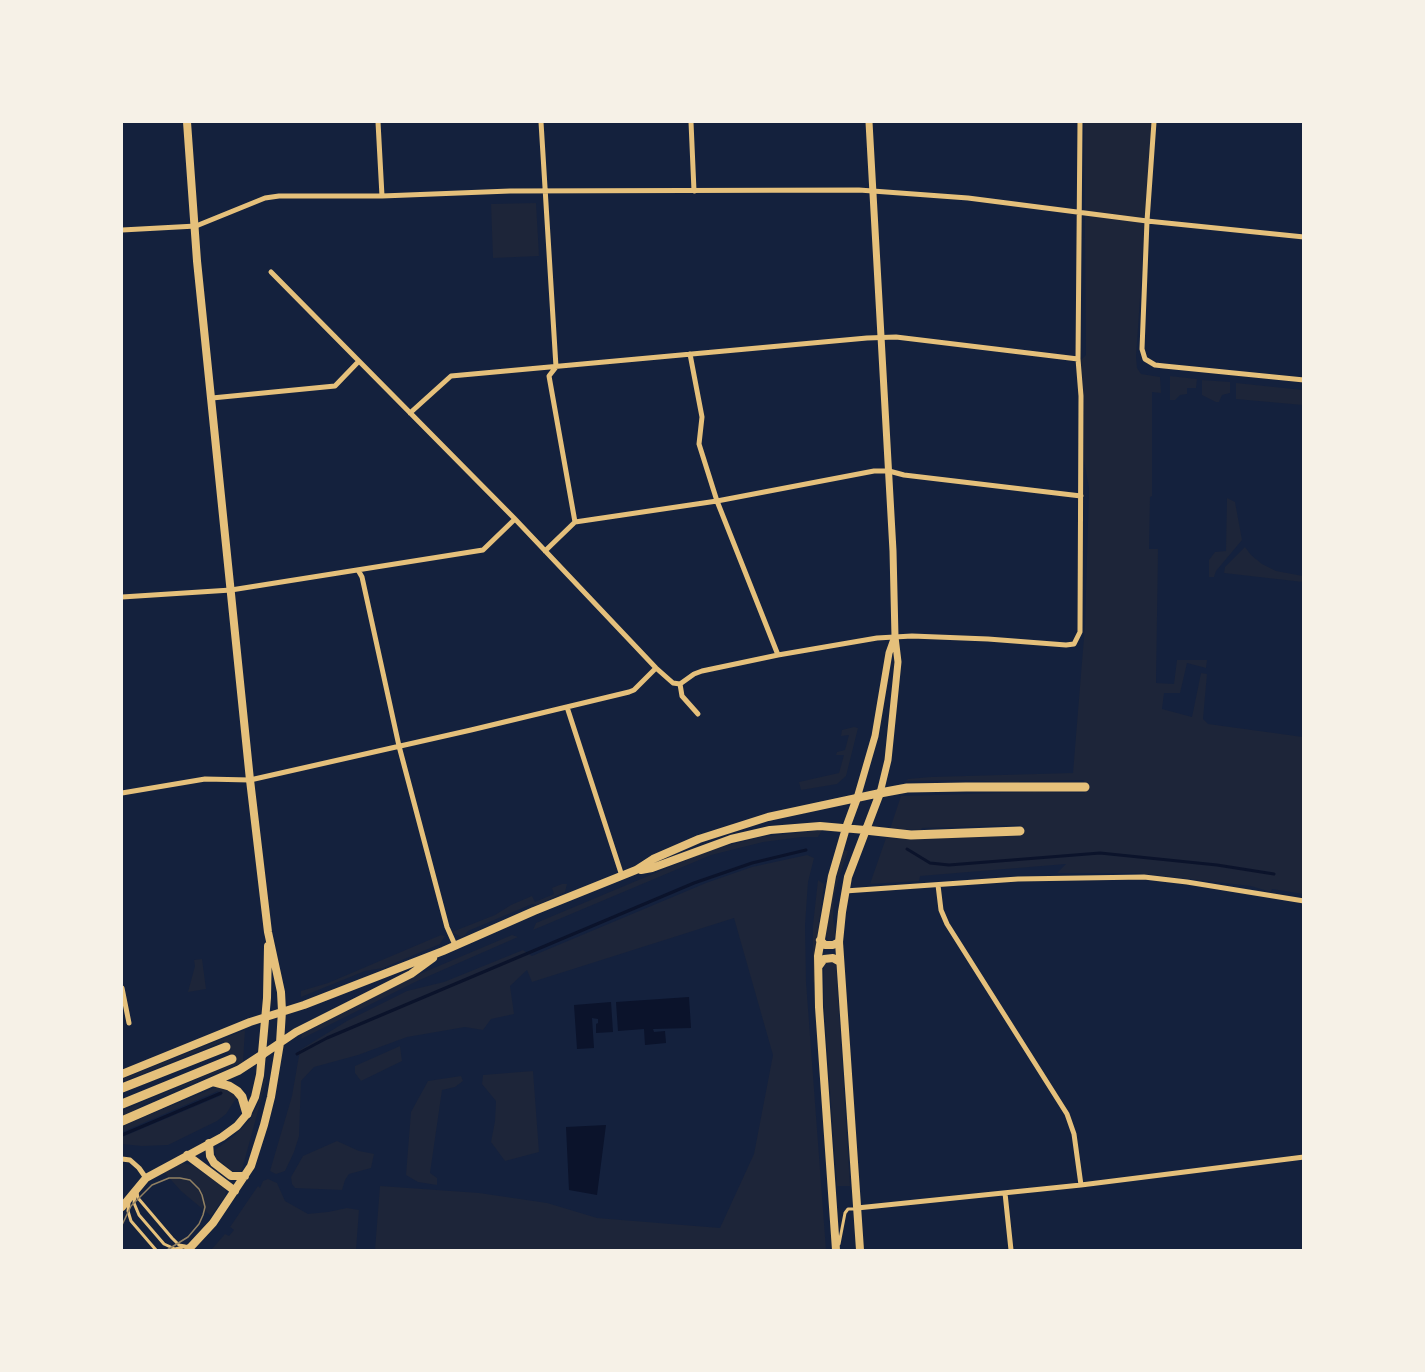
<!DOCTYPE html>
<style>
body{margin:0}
#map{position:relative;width:1425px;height:1372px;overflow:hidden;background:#14213d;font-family:Quicksand,sans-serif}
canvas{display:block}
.frame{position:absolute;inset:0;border:123px solid #f6f1e7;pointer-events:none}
</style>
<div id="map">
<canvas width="1425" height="1372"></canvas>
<div class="frame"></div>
</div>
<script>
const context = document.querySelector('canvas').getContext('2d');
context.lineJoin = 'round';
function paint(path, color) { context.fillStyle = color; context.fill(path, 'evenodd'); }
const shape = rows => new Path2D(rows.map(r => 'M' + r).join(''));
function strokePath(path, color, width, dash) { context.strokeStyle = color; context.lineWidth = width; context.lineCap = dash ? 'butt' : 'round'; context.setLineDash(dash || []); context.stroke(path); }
paint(shape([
 [1084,122,1152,122,1136,357,1137,368,1141,374,1160,377,1161,393,1152,392,1152,496,1150,497,1149,549,1158,549,1156,683,1174,684,1177,660,1207,660,1206,668,1187,663,1180,693,1164,693,1162,709,1192,717,1201,673,1207,674,1203,719,1208,724,1303,737,1303,894,1272,889,1271,892,1251,886,1135,873,1057,873,1066,864,920,876,919,881,870,884,886,838,923,839,1020,835,1020,825,922,828,921,830,890,829,901,796,1034,792,1085,793,1084,780,1020,781,1019,783,968,780,906,781,908,779,931,777,1073,773,1085,625,1089,488,1084,460,1084,400,1081,360,1086,355],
 [536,203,539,256,493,258,491,204],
 [1170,376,1197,379,1196,388,1187,388,1187,394,1180,395,1175,400,1170,400],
 [1202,380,1230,382,1230,393,1222,395,1219,402,1216,402,1202,395],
 [1236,383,1303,390,1303,405,1236,399],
 [1227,498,1235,502,1242,540,1216,571,1214,577,1209,577,1209,560,1215,552,1226,551],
 [1245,547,1251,555,1262,564,1276,571,1303,576,1303,582,1224,573,1225,567],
 [854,727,858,728,846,776,837,784,801,790,799,782,839,773,844,755,836,755,837,752,845,750,849,735,841,736,842,730],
 [822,830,818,837,802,837,763,842,711,855,533,930,536,923,710,850,760,837],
 [843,850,848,851,839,877,834,897,833,918,836,936,831,941,828,940,826,935,829,910],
 [807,855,814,858,808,882,805,925,806,982,826,1250,375,1250,380,1186,479,1193,547,1203,597,1218,720,1228,754,1154,773,1055,734,918,532,982,527,970,510,986,514,1014,491,1019,483,1030,465,1027,407,1037,358,1055,314,1067,301,1081,299,1136,294,1152,285,1171,276,1174,270,1171,292,1096,300,1050,347,1021,407,991,444,982,523,950,532,956,706,883,752,867],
 [818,880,824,884,815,954,815,981,813,983,813,925],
 [562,884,567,884,565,892,537,905,532,904,468,931,465,935,461,937,452,932,495,915,511,905,532,896,535,902,554,894,552,888],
 [441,935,445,936,440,944,383,968,365,971,301,997,301,991,328,983],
 [512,935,518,937,415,982,301,1039,302,1034,415,976],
 [202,959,206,989,188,992,195,966,194,960],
 [827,962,832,962,836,965,850,1186,837,1186,824,1006,824,966],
 [245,1030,243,1062,142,1104,133,1112,122,1117,122,1111,233,1064,224,1041,122,1082,122,1079],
 [400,1046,402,1061,361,1081,355,1073,355,1066],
 [533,1071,539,1152,505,1161,491,1142,495,1121,496,1101,482,1084,483,1075],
 [461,1076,463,1081,455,1087,442,1090,430,1173,437,1178,437,1185,418,1182,406,1175,411,1112,428,1081],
 [267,1078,243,1166,241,1171,232,1171,216,1158,215,1150,235,1135,249,1121,258,1104,264,1080],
 [219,1086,229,1088,237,1097,226,1114,217,1121,168,1145,142,1146,122,1144,122,1137,222,1095,218,1091,122,1132,122,1126],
 [337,1141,359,1151,374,1154,371,1168,349,1174,345,1180,342,1190,295,1188,292,1184,291,1177,303,1156],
 [181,1163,192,1165,224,1187,226,1191,225,1197,211,1216,181,1191,164,1172],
 [268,1179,277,1183,285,1201,308,1214,328,1212,347,1208,359,1210,356,1250,211,1250,225,1234,229,1236,234,1230,230,1227,258,1186,260,1188,263,1181]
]), '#1d2539');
paint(shape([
 [689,997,691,1028,653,1029,654,1032,665,1031,666,1043,645,1045,644,1029,618,1031,616,1002],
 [611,1002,613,1032,596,1033,596,1024,598,1023,598,1019,592,1018,594,1048,577,1049,574,1005],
 [606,1125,597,1195,569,1190,566,1127]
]), '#0b132b');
strokePath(shape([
 [907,849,930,863,949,865,1100,853,1217,865,1274,874],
 [297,1054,327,1038,694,883,752,863,806,850],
 [122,1135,221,1093]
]), '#0b132b', 3);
strokePath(shape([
 [137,1192,138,1198,172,1238,179,1245,185,1246],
 [135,1195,134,1203,139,1215,164,1244,175,1249,188,1246],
 [129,1203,128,1211,131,1221,156,1250],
 [839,1244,845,1213,848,1209,856,1209]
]), '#e5c07b', 3);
strokePath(shape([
 [378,122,382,196],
 [541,122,556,367,549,376,575,522],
 [691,122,694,191],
 [1154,122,1147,221,1142,349,1145,359,1155,365,1164,366,1304,380],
 [122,230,196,226,265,198,279,196,382,196,510,191,859,190,968,198,1147,221,1304,237],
 [271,272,515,519,656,668,673,683,680,684],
 [690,354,702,417,699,444,717,501,778,655],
 [212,398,335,386,359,361],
 [410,413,451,376,867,338,896,337,1078,359],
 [545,551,575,522,717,501,874,471,889,471,904,475,1081,496],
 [358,570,362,577,399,746,447,927,455,945],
 [122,597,231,590,483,550,515,519],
 [680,684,694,674,702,671,778,655,877,638,912,636,988,639,1066,645,1074,644,1080,632,1081,396,1078,359,1080,122],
 [680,684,682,696,698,714],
 [567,707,622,876],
 [122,793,205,779,250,780,471,730,629,692,634,690,656,668],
 [938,885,941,910,947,924,1067,1114,1074,1134,1081,1185],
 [845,891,1018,879,1144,877,1187,882,1304,901],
 [122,988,129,1023],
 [122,1159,130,1160,139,1168,146,1178],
 [1005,1193,1011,1250],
 [857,1208,1081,1185,1304,1157]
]), '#e5c07b', 5);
strokePath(shape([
 [869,122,893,551,895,637,898,662,888,760,880,793],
 [857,798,875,736,889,653,894,639]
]), '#e5c07b', 7);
strokePath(shape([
 [187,122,197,261,250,780,268,932,281,992,282,1011,280,1043,271,1097,264,1125,251,1166,213,1223,188,1250],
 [641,870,652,868,731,839,770,830,820,826,865,830],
 [820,940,825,945,833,945,839,942],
 [819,966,824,959,833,958,840,962],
 [262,1055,296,1032,411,974,433,958],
 [122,1074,250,1022,304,1005,443,951,534,911,636,870,653,859,699,839,768,817,880,793],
 [209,1143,210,1156,214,1163,231,1176,245,1176],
 [187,1155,235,1191],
 [122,1207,146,1178,222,1137,237,1126,247,1114,255,1097,260,1075,267,998,268,946],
 [836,1250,819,1007,818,956,832,876,846,828,857,798],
 [860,1250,839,942,842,912,848,877,880,793]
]), '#e5c07b', 8);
strokePath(shape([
 [880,793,907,788,966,787,1085,787],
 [865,830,911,835,1020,831],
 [214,1082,229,1086,237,1091,242,1097,247,1114],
 [122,1088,226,1047],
 [122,1104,232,1059],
 [122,1121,239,1070,262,1055]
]), '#e5c07b', 9);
strokePath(shape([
 [122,1225,131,1206,152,1185,169,1178,180,1178,190,1180,199,1189,202,1195,205,1207,203,1215,199,1224,188,1237,167,1250]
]), '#918062', 1.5);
</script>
